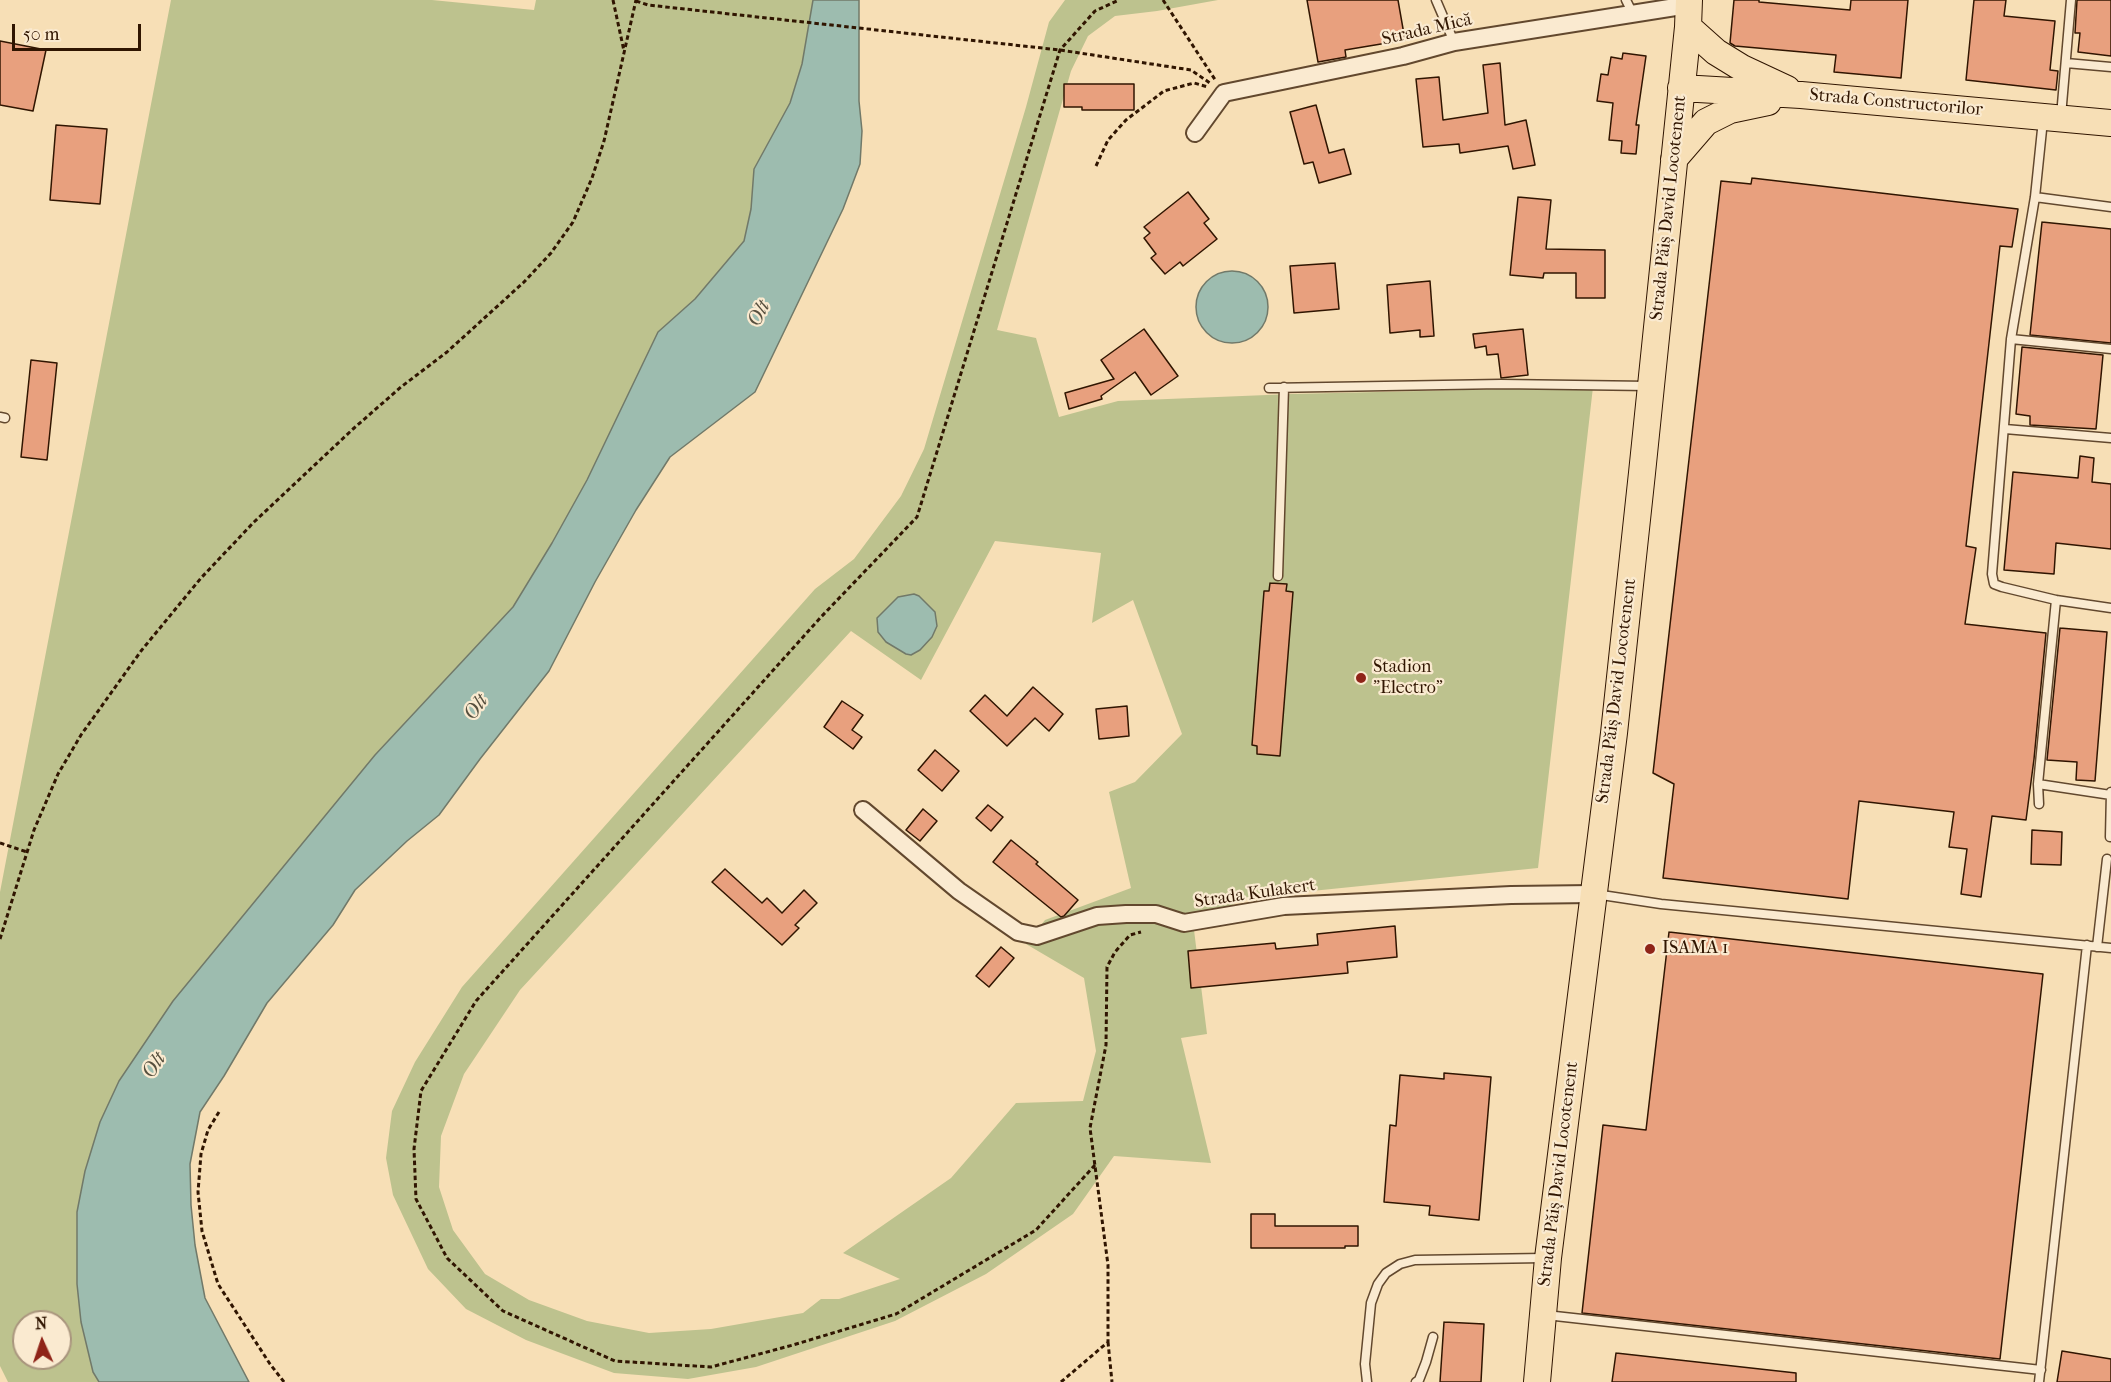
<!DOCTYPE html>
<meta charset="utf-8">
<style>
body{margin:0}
#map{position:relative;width:2111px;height:1382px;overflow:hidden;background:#f7dfb6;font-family:"IM FELL French Canon",serif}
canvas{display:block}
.north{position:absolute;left:12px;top:1310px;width:60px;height:60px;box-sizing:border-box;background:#faead0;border:2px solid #a9957d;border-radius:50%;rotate:357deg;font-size:16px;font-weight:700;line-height:24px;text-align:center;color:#301501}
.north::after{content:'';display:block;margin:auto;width:21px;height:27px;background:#8f2418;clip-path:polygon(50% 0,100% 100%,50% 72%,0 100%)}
.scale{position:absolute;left:12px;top:24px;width:129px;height:27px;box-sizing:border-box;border:3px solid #301501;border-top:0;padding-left:8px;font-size:18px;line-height:21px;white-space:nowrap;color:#301501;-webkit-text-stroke:4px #faead0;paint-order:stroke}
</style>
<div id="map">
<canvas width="2111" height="1382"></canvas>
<div class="north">N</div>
<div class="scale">50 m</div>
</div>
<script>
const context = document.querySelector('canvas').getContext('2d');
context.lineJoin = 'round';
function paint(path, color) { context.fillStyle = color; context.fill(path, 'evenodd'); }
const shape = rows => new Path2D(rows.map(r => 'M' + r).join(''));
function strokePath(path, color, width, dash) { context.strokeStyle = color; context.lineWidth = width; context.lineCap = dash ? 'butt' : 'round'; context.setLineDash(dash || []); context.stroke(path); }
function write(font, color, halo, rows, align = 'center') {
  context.font = font + ' "IM FELL French Canon",serif'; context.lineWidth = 4.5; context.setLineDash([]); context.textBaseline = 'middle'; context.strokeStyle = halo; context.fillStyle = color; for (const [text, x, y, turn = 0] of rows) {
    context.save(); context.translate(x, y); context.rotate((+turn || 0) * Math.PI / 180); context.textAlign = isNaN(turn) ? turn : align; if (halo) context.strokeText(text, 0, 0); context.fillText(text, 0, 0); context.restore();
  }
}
paint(shape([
 [171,0,432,0,534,10,536,0,813,0,802,64,790,103,754,169,751,209,744,241,695,299,658,332,587,480,552,543,513,607,375,755,119,1081,100,1122,85,1171,77,1284,81,1322,93,1372,99,1382,8,1382,0,1366,0,892],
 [24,1322,60,1322,60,1358,24,1358],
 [1065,0,1218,0,1157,11,1115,16,1088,36,1071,71,997,330,1036,338,1059,417,1118,401,1292,394,1593,387,1538,868,1243,898,1194,930,1207,1034,1181,1038,1211,1163,1114,1156,1073,1214,986,1274,895,1321,756,1367,688,1379,614,1373,526,1340,466,1309,428,1269,393,1195,386,1158,392,1111,415,1062,462,987,815,589,854,559,901,496,924,449,1026,107,1049,22],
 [995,541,1101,553,1092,623,1133,600,1182,734,1135,782,1109,792,1131,888,1045,920,1026,944,1084,978,1096,1051,1083,1101,1016,1103,951,1178,843,1253,900,1279,839,1299,821,1299,803,1313,711,1329,649,1333,587,1321,529,1300,485,1274,453,1230,439,1187,441,1136,464,1074,520,990,851,631,921,680]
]), '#bdc28e');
const water = shape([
 [813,0,859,0,859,101,862,131,860,164,843,209,755,392,670,457,636,510,595,582,549,671,480,759,439,815,407,841,355,890,333,925,267,1003,224,1076,200,1112,190,1164,191,1205,195,1245,205,1298,249,1382,99,1382,93,1372,81,1322,77,1284,77,1212,85,1171,100,1122,119,1081,173,1001,375,755,513,607,552,543,587,480,658,332,695,299,744,241,751,209,754,169,790,103,802,64,813,0],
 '1196 307a36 36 0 1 1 72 0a36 36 0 1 1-72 0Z',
 [914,594,919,596,935,612,937,626,932,637,920,650,911,655,906,654,886,642,878,632,877,618,898,597,914,594]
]);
paint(water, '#9dbcaf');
strokePath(water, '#717969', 1.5);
const building = shape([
 [1307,0,1398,0,1405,40,1345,50,1346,57,1318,62,1307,0],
 [1734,0,1759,0,1759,2,1850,10,1851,0,1908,0,1901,78,1834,72,1836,55,1735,46,1730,43,1734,0],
 [1974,0,2006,0,2004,16,2055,21,2050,70,2058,71,2056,90,1966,80,1974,0],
 [2077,0,2111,0,2111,56,2078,52,2080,33,2075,33,2077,0],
 [0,41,46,50,33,111,0,105,0,41],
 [1623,53,1646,56,1636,125,1639,125,1636,154,1621,153,1622,141,1609,140,1613,103,1597,101,1601,74,1608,75,1611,57,1622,59,1623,53],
 [1500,63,1505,125,1526,120,1535,165,1513,169,1508,146,1460,153,1459,144,1423,147,1416,79,1439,77,1443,120,1488,113,1483,65,1500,63],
 [1064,84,1134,84,1134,110,1082,110,1082,107,1064,107,1064,84],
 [1316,105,1329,153,1344,149,1351,174,1319,183,1313,162,1304,164,1290,112,1316,105],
 [56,125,107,129,100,204,50,200,56,125],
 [1752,178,2018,209,2012,247,2000,246,1966,546,1976,548,1965,624,2046,633,2034,759,2026,820,1992,816,1981,897,1961,894,1967,849,1949,847,1954,812,1859,801,1848,899,1663,878,1674,784,1653,773,1721,181,1751,184,1752,178],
 [1188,192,1209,219,1204,223,1217,239,1183,266,1180,262,1165,274,1151,258,1156,254,1144,238,1150,233,1144,227,1188,192],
 [1518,197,1551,200,1546,249,1605,250,1605,298,1576,298,1576,273,1544,273,1543,278,1510,275,1518,197],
 [2042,222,2111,229,2111,343,2030,335,2042,222],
 [1335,263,1339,309,1294,313,1290,266,1335,263],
 [1430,281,1434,336,1420,337,1420,330,1390,333,1387,285,1430,281],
 [1144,329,1178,376,1151,395,1135,372,1101,396,1102,399,1069,409,1065,393,1114,379,1101,360,1144,329],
 [1523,329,1528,375,1501,378,1498,354,1487,355,1486,346,1475,348,1473,334,1523,329],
 [2022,347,2103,355,2096,429,2030,425,2030,416,2016,414,2022,347],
 [31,360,57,363,47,460,21,457,31,360],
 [2080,456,2094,458,2092,482,2111,484,2111,549,2056,543,2054,574,2004,570,2013,472,2078,478,2080,456],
 [1270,583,1287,584,1286,591,1293,592,1280,756,1257,754,1257,746,1252,745,1264,591,1269,591,1270,583],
 [2060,628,2107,632,2095,781,2076,780,2077,762,2047,760,2060,628],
 [1033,687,1063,714,1049,731,1035,718,1007,746,970,711,985,695,1007,716,1033,687],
 [842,701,863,715,852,730,862,737,853,749,824,727,842,701],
 [1127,706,1129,736,1099,739,1096,709,1127,706],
 [935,750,959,771,942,791,918,770,935,750],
 [988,805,1003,817,991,831,976,818,988,805],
 [923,809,937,821,920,841,906,830,923,809],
 [2032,830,2062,832,2061,865,2031,864,2032,830],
 [1011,840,1038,862,1036,864,1078,900,1064,916,1061,917,993,862,1011,840],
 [725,869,762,903,767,898,782,913,804,890,817,903,795,925,799,928,782,945,712,882,725,869],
 [1395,926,1397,957,1347,962,1348,973,1191,988,1188,951,1275,943,1276,949,1318,945,1317,934,1395,926],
 [1669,932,2043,974,2000,1359,1582,1313,1603,1125,1646,1130,1669,932],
 [1001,947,1014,958,989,987,976,976,1001,947],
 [1444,1073,1491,1077,1479,1220,1429,1215,1430,1206,1384,1202,1390,1125,1396,1126,1400,1075,1444,1079,1444,1073],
 [1251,1214,1275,1214,1275,1226,1358,1226,1358,1246,1345,1246,1345,1248,1251,1248,1251,1214],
 [1444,1322,1484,1324,1481,1382,1440,1382,1444,1322],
 [2062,1351,2111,1359,2111,1382,2057,1382,2062,1351],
 [1616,1353,1796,1373,1796,1382,1612,1382,1616,1353]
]);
paint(building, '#e8a07e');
strokePath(building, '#301501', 1.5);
const service = shape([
 [1436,0,1454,42],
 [1626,0,1633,14],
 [2066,63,2111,67],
 [2061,116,2071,0],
 [2043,120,2035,197,2011,339,1992,574,1994,584,2002,587,2056,600,2111,608],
 [2035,197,2111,207],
 [2011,339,2111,349],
 [1269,388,1501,384,1649,386],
 [0,417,5,418],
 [2005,429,2111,438],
 [1278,576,1284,387],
 [2038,784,2111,795],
 [2039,804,2038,784,2056,600],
 [2110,837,2111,792],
 [1595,894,1661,904,2111,948],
 [2097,947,2107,859],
 [1546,1315,2041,1370],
 [1367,1382,1365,1364,1371,1303,1378,1284,1386,1273,1400,1264,1415,1260,1544,1258],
 [1416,1382,1419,1380,1426,1362,1433,1337],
 [2039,1382,2087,945]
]);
const minor = shape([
 [1195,133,1224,93,1403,56,1454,42,1688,5],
 [863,810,959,891,1018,932,1037,936,1097,916,1126,914,1156,914,1184,923,1284,906,1511,895,1592,894]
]);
const primary = shape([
 [1688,27,1716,52,1742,68,1787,89],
 [1681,88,1801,95,2111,123],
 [1674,159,1706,122,1730,110,1768,102],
 [1537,1382,1548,1258,1614,733,1642,473,1688,27,1689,0]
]);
strokePath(service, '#62482e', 11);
strokePath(minor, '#62482e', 20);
strokePath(primary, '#301501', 28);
strokePath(shape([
 [613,0,624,51],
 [1163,0,1216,81],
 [636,1,648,5,1060,50,1191,70,1210,83],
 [1096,166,1108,140,1126,120,1164,91,1194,83,1208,87],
 [0,843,27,852],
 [0,939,34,830,58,774,81,735,141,651,201,578,254,522,353,429,401,387,447,352,524,282,551,253,573,222,592,178,604,141,636,0],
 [219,1112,208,1130,201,1154,198,1192,202,1231,218,1284,270,1364,284,1382],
 [1095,1165,1036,1230,896,1314,793,1345,711,1367,615,1361,503,1311,447,1258,416,1199,414,1149,421,1091,476,1001,821,617,917,517,1060,50,1095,11,1119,0],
 [1108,1342,1112,1382],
 [1061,1382,1108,1342,1108,1265,1090,1128,1106,1045,1107,967,1115,952,1130,935,1141,932]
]), '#301501', 3, [4.5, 3]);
strokePath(service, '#faead0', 8);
strokePath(minor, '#faead0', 16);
strokePath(primary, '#f7dfb6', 26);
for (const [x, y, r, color] of [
 [1361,678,6,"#8f2418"],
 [1650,949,6,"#8f2418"]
]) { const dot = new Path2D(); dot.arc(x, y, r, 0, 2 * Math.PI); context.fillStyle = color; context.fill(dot); strokePath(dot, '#faead0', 2); }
write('18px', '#301501', '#faead0', [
 ["Strada Mică",1427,30,-13],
 ["Strada Constructorilor",1896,103,5],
 ["Strada Păiș David Locotenent",1669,208,-84],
 ["Strada Păiș David Locotenent",1617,691,-83],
 ["Strada Kulakert",1255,894,-8],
 ["Strada Păiș David Locotenent",1559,1174,-83]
]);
write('18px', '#301501', '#faead0', [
 ["Stadion",1373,668],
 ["\"Electro\"",1373,689],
 ["ISAMA 1",1662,949]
], 'left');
write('italic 20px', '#564f3e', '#faead0', [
 ["Olt",760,314,-64],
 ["Olt",477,708,-55],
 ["Olt",155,1066,-58]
]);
</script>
